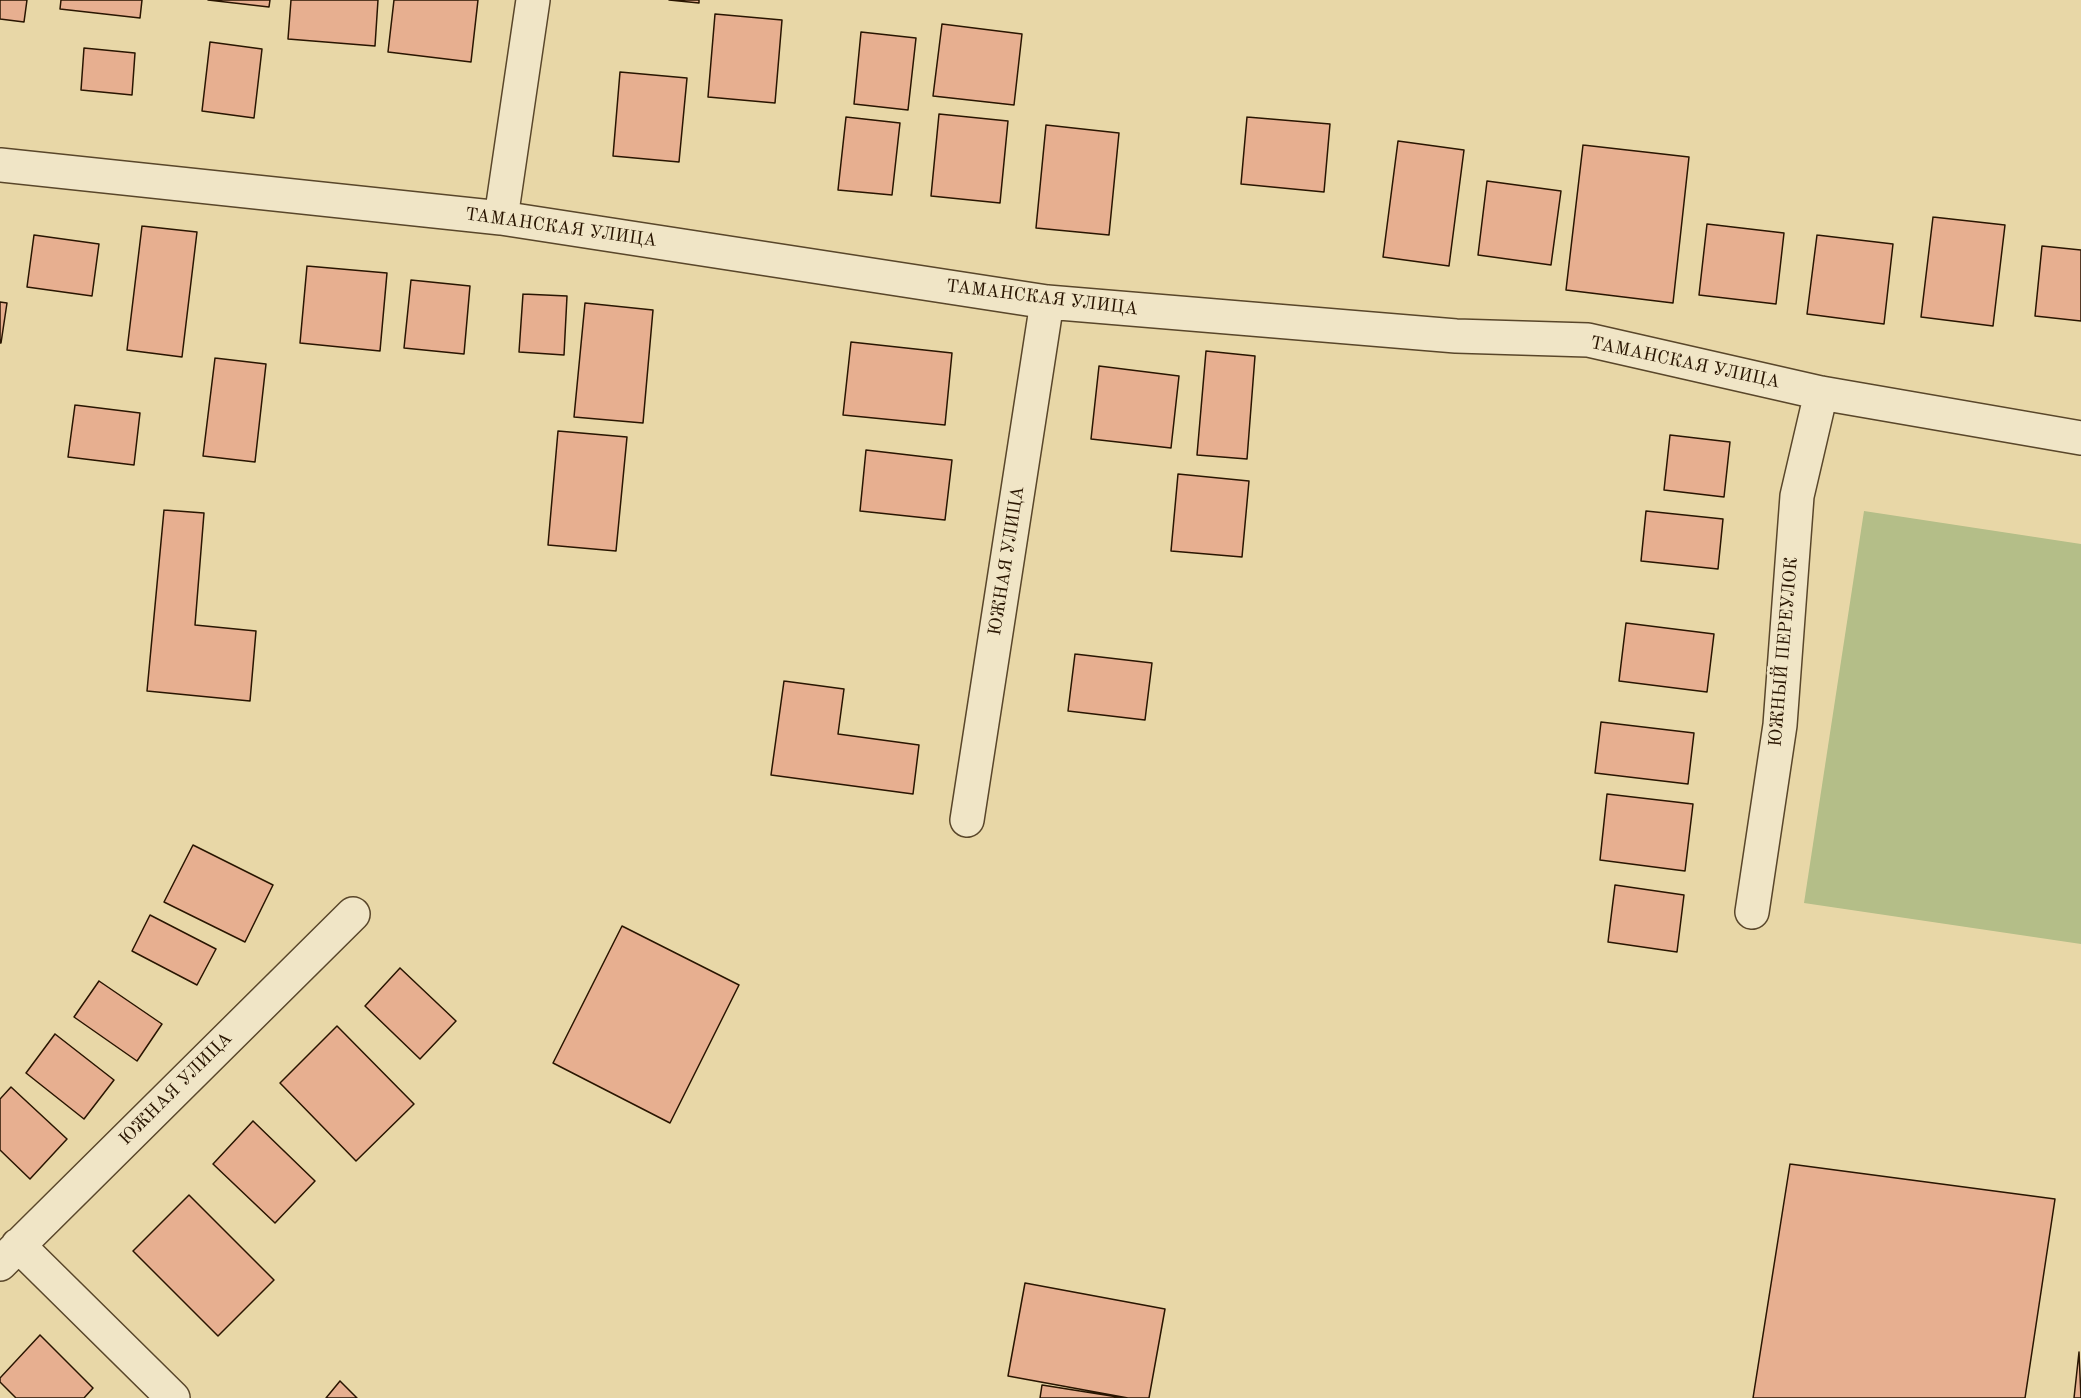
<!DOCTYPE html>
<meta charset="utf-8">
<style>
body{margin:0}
canvas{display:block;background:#e8d7a7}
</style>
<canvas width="2081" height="1398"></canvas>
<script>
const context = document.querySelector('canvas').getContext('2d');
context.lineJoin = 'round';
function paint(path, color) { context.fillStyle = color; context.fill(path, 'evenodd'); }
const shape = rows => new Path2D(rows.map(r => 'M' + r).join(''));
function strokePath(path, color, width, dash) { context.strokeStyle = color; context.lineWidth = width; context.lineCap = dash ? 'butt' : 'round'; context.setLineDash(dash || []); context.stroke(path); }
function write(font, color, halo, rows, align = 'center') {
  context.font = font + ' "Old Standard TT",serif'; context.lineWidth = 6; context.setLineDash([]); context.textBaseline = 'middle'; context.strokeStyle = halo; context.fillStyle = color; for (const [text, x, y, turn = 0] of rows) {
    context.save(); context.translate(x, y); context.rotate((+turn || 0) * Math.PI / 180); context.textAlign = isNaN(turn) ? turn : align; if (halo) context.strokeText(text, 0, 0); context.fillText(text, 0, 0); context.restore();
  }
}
paint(shape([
 [1864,511,2081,544,2081,944,1804,903]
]), '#b4be88');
const building = shape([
 [0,0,27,0,24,22,0,19,0,0],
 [61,0,142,0,140,18,60,9,61,0],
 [208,0,270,0,269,7,208,0],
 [291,0,378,0,375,46,288,39,291,0],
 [394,0,478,0,471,62,388,52,394,0],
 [669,0,699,0,699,3,669,0],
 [715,14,782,20,775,103,708,97,715,14],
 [942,24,1022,34,1014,105,933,96,942,24],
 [861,32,916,38,908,110,854,104,861,32],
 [210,42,262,49,254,118,202,111,210,42],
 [84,48,135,53,132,95,81,90,84,48],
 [620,72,687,78,679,162,613,156,620,72],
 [939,114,1008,121,1000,203,931,196,939,114],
 [846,117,900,123,892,195,838,190,846,117],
 [1247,117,1330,124,1324,192,1241,184,1247,117],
 [1046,125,1119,133,1109,235,1036,228,1046,125],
 [1398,141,1464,150,1449,266,1383,257,1398,141],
 [1583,145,1689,157,1673,303,1566,290,1583,145],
 [1487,181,1561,191,1551,265,1478,255,1487,181],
 [1933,217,2005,225,1993,326,1921,317,1933,217],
 [1707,224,1784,233,1776,304,1699,295,1707,224],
 [142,226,197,232,182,357,127,350,142,226],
 [34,235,99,244,92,296,27,287,34,235],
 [1817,235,1893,244,1884,324,1807,314,1817,235],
 [2042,246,2081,250,2081,321,2035,316,2042,246],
 [307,266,387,273,380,351,300,343,307,266],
 [411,280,470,286,464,354,404,348,411,280],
 [523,294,567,296,564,355,519,352,523,294],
 [0,302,7,303,1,343,0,343,0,302],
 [585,303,653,310,643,423,574,417,585,303],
 [851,342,952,353,945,425,843,415,851,342],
 [1206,351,1255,356,1247,459,1197,455,1206,351],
 [215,358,266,364,255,462,203,456,215,358],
 [1099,366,1179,376,1171,448,1091,439,1099,366],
 [75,405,140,413,134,465,68,457,75,405],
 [558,431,627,437,616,551,548,545,558,431],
 [1670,435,1730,442,1724,497,1664,490,1670,435],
 [866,450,952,460,945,520,860,511,866,450],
 [1178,474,1249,481,1242,557,1171,551,1178,474],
 [164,510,204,513,195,625,256,631,250,701,147,691,164,510],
 [1646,511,1723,519,1718,569,1641,561,1646,511],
 [1626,623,1714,634,1707,692,1619,681,1626,623],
 [1075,654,1152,663,1145,720,1068,711,1075,654],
 [784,681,844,689,838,734,919,745,913,794,771,775,784,681],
 [1601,722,1694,733,1688,784,1595,773,1601,722],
 [1607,794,1693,804,1685,871,1600,860,1607,794],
 [193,845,273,885,245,942,164,902,193,845],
 [1615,885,1684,895,1677,952,1608,942,1615,885],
 [150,915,216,949,197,985,132,951,150,915],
 [622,926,739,985,670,1123,553,1063,622,926],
 [400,968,456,1021,420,1059,365,1006,400,968],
 [99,981,162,1024,137,1061,74,1017,99,981],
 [337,1026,414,1104,356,1161,280,1083,337,1026],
 [55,1034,114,1080,84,1119,26,1073,55,1034],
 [11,1087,67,1139,30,1179,0,1150,0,1099,11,1087],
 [253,1121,315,1181,275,1223,213,1164,253,1121],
 [1790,1164,2055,1199,2025,1398,1753,1398,1790,1164],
 [189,1195,274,1280,218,1336,133,1251,189,1195],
 [1025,1283,1165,1309,1149,1398,1128,1398,1008,1376,1025,1283],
 [40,1335,93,1388,84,1398,16,1398,0,1382,0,1378,40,1335],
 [2079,1352,2081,1398,2074,1398,2079,1352],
 [340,1381,357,1398,326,1398,340,1381],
 [1042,1385,1124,1398,1040,1398,1042,1385]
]);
paint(building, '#e7af90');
strokePath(building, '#291501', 1.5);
const minor = shape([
 [0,165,501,218,1047,302,1456,336,1588,340,1821,393,2081,438],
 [501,218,533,0],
 [967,820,1047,302],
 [1752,912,1780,725,1797,496,1821,393],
 [18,1245,173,1398],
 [0,1264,353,914]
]);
strokePath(minor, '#59462a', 36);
strokePath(minor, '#f0e5c6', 33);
write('18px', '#291501', '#f0e5c6', [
 ["ТАМАНСКАЯ УЛИЦА",561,228,8],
 ["ТАМАНСКАЯ УЛИЦА",1042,298,7],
 ["ТАМАНСКАЯ УЛИЦА",1685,363,12],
 ["ЮЖНАЯ УЛИЦА",1007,561,-81],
 ["ЮЖНЫЙ ПЕРЕУЛОК",1784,652,-85],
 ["ЮЖНАЯ УЛИЦА",176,1089,-45]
]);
</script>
